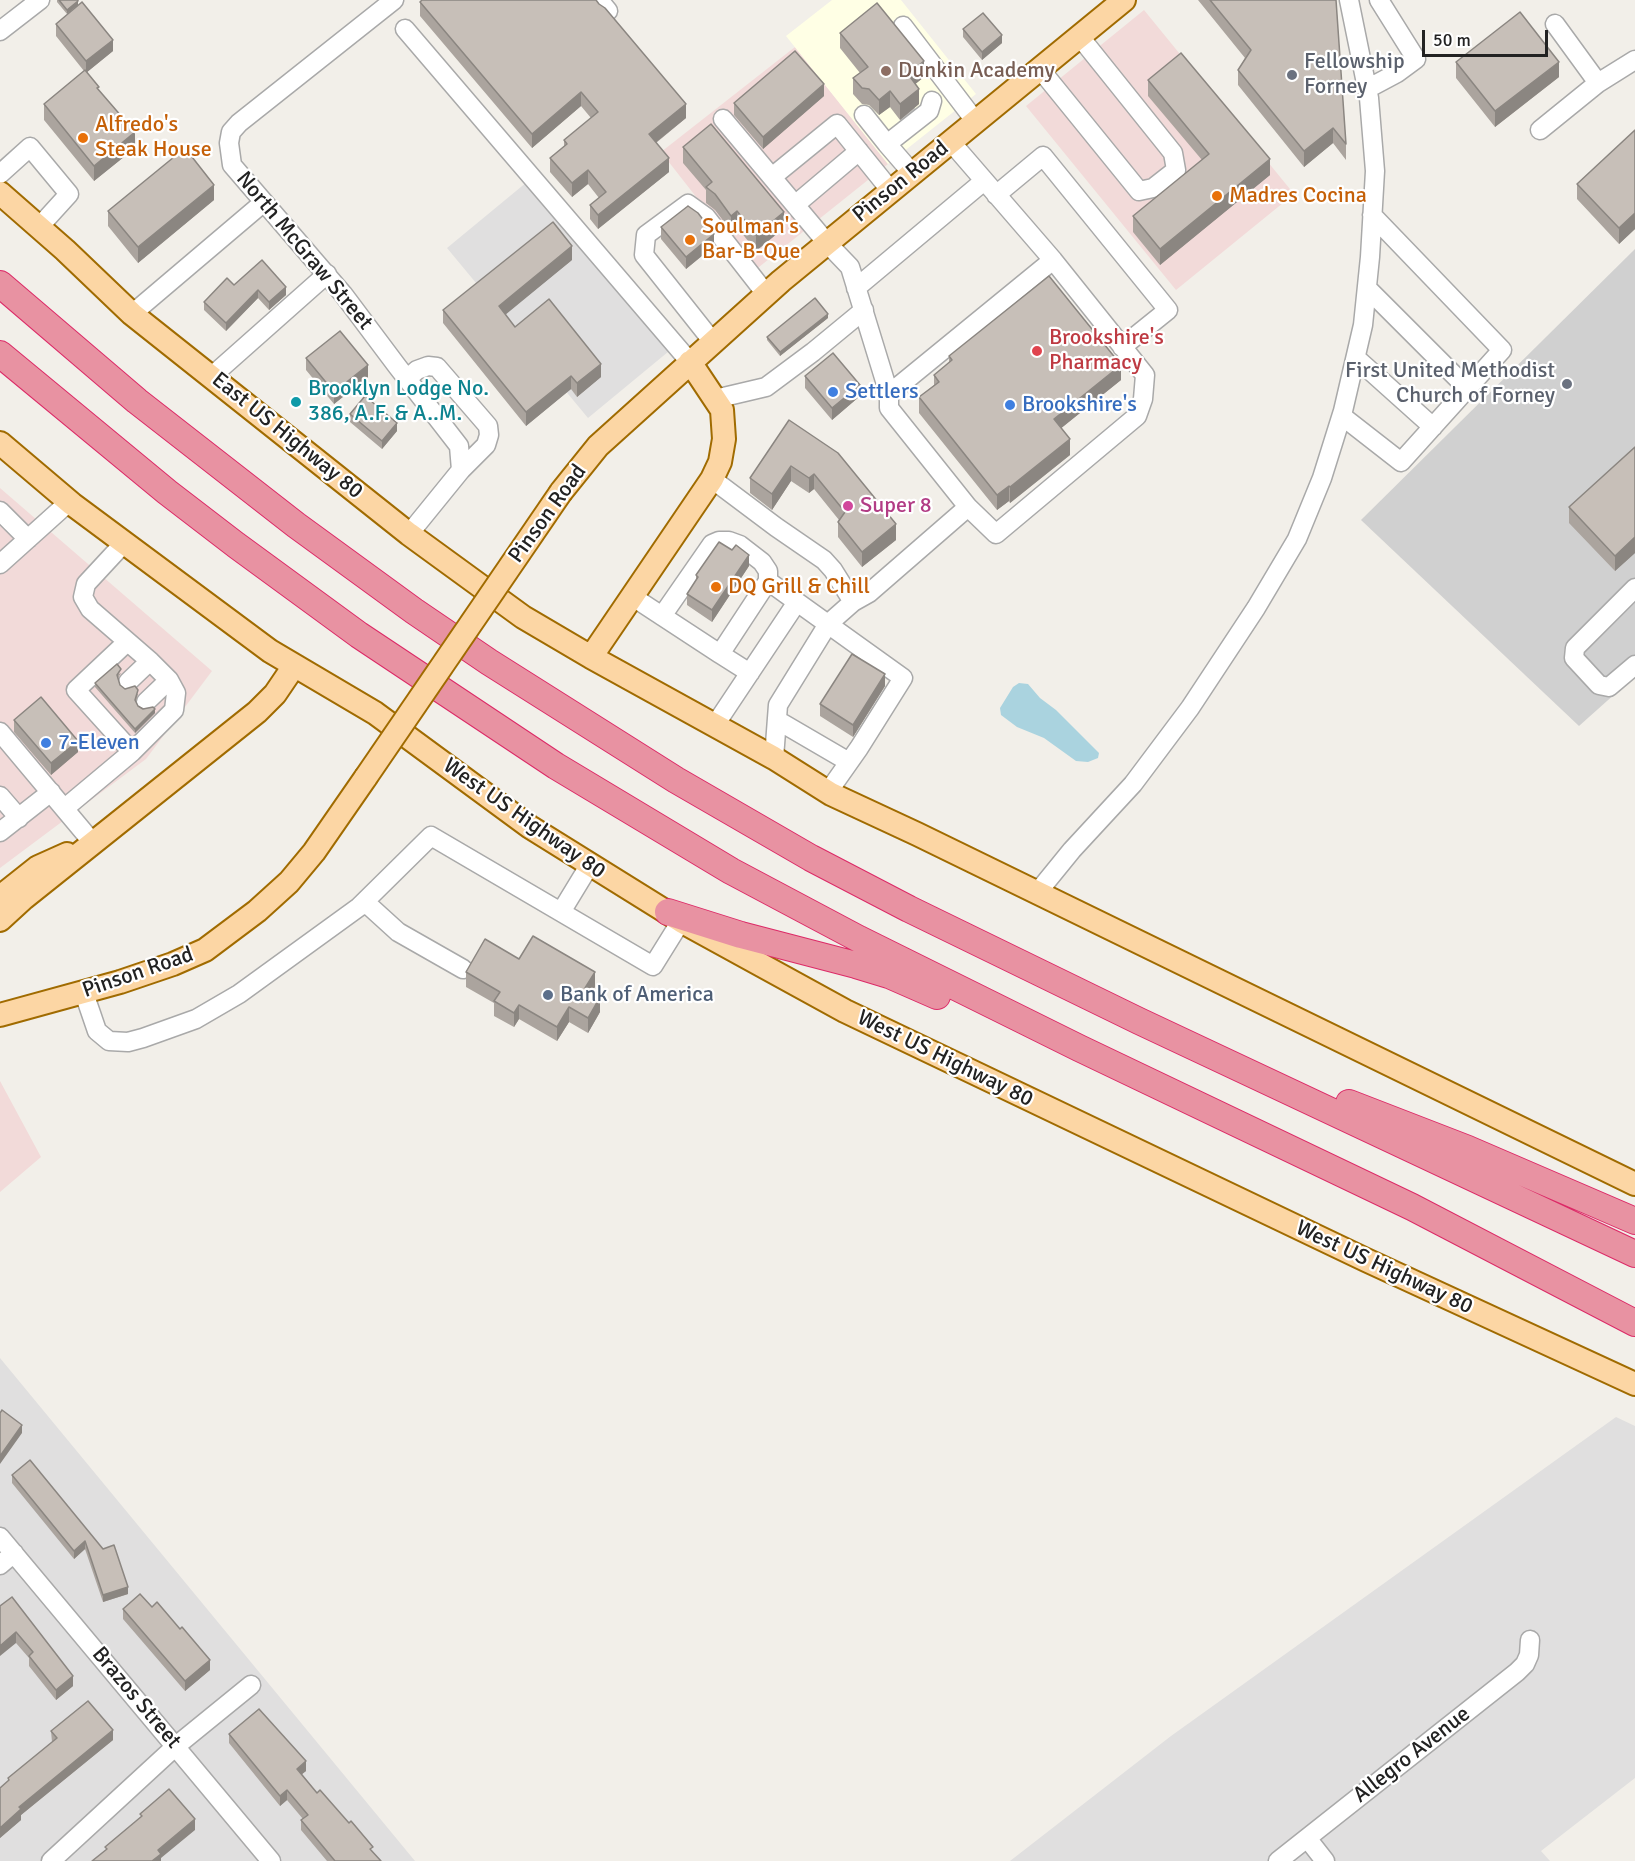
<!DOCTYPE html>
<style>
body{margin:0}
#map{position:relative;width:1635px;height:1861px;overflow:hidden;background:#f2efe9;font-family:Signika,sans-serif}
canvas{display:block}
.scale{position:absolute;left:1422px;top:30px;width:126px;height:27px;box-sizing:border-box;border:3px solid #222;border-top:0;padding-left:8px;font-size:18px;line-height:21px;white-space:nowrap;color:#222;-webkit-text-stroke:4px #fff;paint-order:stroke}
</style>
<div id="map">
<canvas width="1635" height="1861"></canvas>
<div class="scale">50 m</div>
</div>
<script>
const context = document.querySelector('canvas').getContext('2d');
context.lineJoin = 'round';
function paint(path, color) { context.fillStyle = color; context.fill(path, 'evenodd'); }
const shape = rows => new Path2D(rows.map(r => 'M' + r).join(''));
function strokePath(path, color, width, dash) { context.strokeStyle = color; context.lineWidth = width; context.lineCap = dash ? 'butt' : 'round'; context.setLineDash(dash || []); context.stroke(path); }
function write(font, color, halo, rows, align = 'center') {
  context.font = font + ' Signika,sans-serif'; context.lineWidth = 4.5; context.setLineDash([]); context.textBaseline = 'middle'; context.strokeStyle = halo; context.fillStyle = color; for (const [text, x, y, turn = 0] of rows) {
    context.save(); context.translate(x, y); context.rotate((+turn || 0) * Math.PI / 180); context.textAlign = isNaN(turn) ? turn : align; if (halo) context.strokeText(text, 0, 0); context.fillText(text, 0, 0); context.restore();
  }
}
paint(shape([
 [533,177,674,347,588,418,447,248],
 [0,1358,415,1861,0,1861],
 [1616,1417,1635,1426,1635,1778,1541,1851,1550,1861,1010,1861,1171,1736]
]), '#e0dfdf');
paint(shape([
 [1144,10,1294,194,1176,290,1026,106],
 [795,47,888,164,754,271,661,152],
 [0,488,212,671,146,759,0,868],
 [0,1081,41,1157,0,1192]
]), '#f2dad9');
paint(shape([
 [832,0,901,0,976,94,888,164,786,36]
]), '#ffffe5');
paint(shape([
 [1635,249,1635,676,1579,726,1361,520]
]), '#d0d0d0');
paint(shape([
 [1019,683,1028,684,1040,698,1056,710,1099,753,1098,758,1088,762,1076,761,1044,738,1017,727,1001,715,1000,708,1013,687]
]), '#aad3df');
strokePath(shape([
 [901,120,920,105]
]), '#c8c6c1', 18, [18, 9]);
const minor = shape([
 [394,0,239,123,231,132,229,143,232,165,343,294,397,366,459,446,461,470,409,534],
 [599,0,608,11],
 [1555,24,1598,83],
 [903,26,976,122],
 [405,29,690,362],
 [0,31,40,0],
 [1040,69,1139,191,1153,188,1176,170,1173,153,1080,37],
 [1367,89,1397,73,1416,59,1379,0],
 [864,115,887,144],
 [723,119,827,243,850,267,889,394,1053,260,951,142],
 [1540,130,1598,83,1635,60],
 [912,173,887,144,929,111,932,101],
 [0,174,30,147,69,194,39,227],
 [772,177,837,124,891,191],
 [996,195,1043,156,1168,310,1122,347],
 [795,205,859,151],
 [856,288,984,181],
 [1367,288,1468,389],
 [132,314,264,202],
 [713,342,644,255,646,235,688,204,706,217,766,294],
 [1356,358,1433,427],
 [212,376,327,274],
 [407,379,417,370,428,366,437,367,488,426,489,435,486,445,461,470],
 [889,394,889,408,968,507,996,534,1137,416,1143,399,1145,375,1053,260],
 [715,399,766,387,813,352,864,310],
 [1342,416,1401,462,1502,350,1372,215],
 [712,479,776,527,824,560,833,570,853,602],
 [0,511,28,539],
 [0,564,69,502],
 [1635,588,1575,648,1574,658,1599,685,1609,687,1635,665],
 [633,597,720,654],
 [797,602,903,678,859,748,828,792],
 [662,616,712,544,719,541,729,541,740,545,762,562,768,571,768,581],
 [127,642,76,690,132,752],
 [128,682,150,661],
 [146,702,169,680],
 [777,720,849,762],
 [715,725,797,602,768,581,720,654,750,673],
 [0,732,93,843],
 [774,758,778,705,828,624,853,602,869,593,968,507],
 [0,796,19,818],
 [65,808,132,752,174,710,176,693,169,680,150,661,90,609,83,597,86,584,124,543],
 [0,832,51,792],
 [1037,893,1072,850,1133,784,1190,708,1256,608,1297,539,1322,478,1343,411,1363,325,1370,257,1375,171,1369,98,1349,0],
 [365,902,398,932,463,969],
 [561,912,589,866],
 [84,993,97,1031,109,1041,128,1042,143,1038,196,1019,239,994,359,907,431,836,653,966,681,921],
 [0,1537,271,1861],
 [0,1565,14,1553],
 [1307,1838,1325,1861],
 [51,1861,176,1746,251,1685],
 [1278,1861,1517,1672,1525,1664,1529,1655,1530,1640]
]);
const major = shape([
 [0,193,65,250,132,314,409,534,523,617,591,657,774,758,831,794,917,834,1635,1184],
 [0,443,72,504,270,651,375,713,530,827,681,921,845,1011,1366,1260,1635,1384],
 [561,492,598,446,781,281,1124,0],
 [591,657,712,479,720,462,724,439,722,410,690,362],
 [0,897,38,867,67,854],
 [0,920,24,898,257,712,275,694,294,666],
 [0,1015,120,982,173,964,205,950,257,911,289,882,314,852,366,777]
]);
const highway = shape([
 [0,284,137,401,296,525,414,611,489,662,676,780,811,858,909,909,1139,1021,1635,1254],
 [0,354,167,492,236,545,359,635,556,766,731,871,859,939,1079,1048,1412,1207,1635,1323],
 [668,912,741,935,856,965,889,975,937,996],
 [1349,1103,1468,1149,1635,1221]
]);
strokePath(minor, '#a9a9a9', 21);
strokePath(major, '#a06b00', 26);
strokePath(highway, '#dc2a67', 28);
strokePath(minor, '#fff', 18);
strokePath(major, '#fcd6a4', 22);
strokePath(highway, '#e892a2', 26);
const majorBridge = shape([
 [366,777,561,492]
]);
strokePath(majorBridge, '#a06b00', 26, []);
strokePath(majorBridge, '#fcd6a4', 22);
paint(shape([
 [57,0,78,0,78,5,67,14,57,2],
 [1198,0,1336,0,1346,144,1346,160,1333,143,1304,167,1238,85,1238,70,1245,58],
 [420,2,686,118,656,143,669,172,598,229,590,219,590,205,599,198,588,184,572,197,550,172,550,158,564,146,564,140,591,118,581,106,532,148,420,16],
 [56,24,113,51,87,72,135,148,94,181,44,120,44,104,84,71,56,36],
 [963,29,1002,43,982,60,963,37],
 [840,33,924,77,915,84,919,104,900,120,890,107,879,115,869,105,862,104,853,94,853,78,860,73,840,48],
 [1456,62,1559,77,1495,127,1456,78],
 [1148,80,1270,175,1160,265,1133,232,1133,216,1202,160,1148,96],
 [824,96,763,149,734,115,734,103],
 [1635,130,1635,229,1619,244,1577,199,1577,184],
 [683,147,784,228,756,251,737,227,731,231,715,210,706,203,706,190,683,163],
 [214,200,138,263,108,226,108,211],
 [661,227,714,246,686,269,661,239],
 [572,260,505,314,515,327,601,377,577,397,571,389,526,426,443,323,443,310],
 [234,285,286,295,269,310,258,298,226,331,204,310,204,302],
 [828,318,780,356,767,340,767,337],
 [949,356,1121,380,1061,428,1070,455,1010,503,1009,501,997,510,919,413,919,397,934,385,934,375,949,364],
 [306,358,368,377,334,404,306,370],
 [805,376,860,396,832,420,805,388],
 [350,414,397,431,382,449,350,422],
 [789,420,896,540,862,567,838,537,838,522,839,520,814,489,809,493,791,481,772,510,750,493,750,478],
 [1635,447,1635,553,1615,571,1569,523,1569,507],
 [749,566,712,622,687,605,687,594,696,581,696,575],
 [121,673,118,678,120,685,125,689,138,694,136,702,138,706,155,713,135,733,95,687,95,683],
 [885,686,853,737,820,716,820,704],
 [14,720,78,752,51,775,14,732],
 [519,959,595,987,591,992,600,1012,588,1033,569,1022,557,1041,519,1019,514,1027,494,1016,494,1003,466,987,466,972],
 [30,1460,128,1594,103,1602,85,1549,74,1559,12,1483,12,1475],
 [0,1606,73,1686,56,1700,29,1666,29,1658,16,1643],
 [152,1607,210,1670,185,1691,123,1619,123,1609],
 [51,1731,113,1740,21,1815,21,1820,0,1838,0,1788,8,1781,8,1778,52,1742],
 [229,1734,306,1771,302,1774,317,1793,381,1861,327,1861,301,1830,301,1820,303,1819,287,1800,280,1806,229,1743]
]), '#aba49e');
paint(shape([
 [78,1,78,5,67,14,67,10],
 [1002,35,1002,43,982,60,982,52],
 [113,40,113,51,86,73,86,61],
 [924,61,924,77,908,90,908,74],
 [1559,62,1559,77,1495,127,1495,111],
 [824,84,824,96,763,149,763,137],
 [919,89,919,104,900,120,900,104],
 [890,91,890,107,879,115,879,100],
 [581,92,581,106,532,148,532,134],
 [686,104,686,118,649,148,649,134],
 [1333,128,1333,143,1304,167,1304,151],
 [135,132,135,148,94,181,94,166],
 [669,158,669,172,598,229,598,215],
 [1270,159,1270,175,1160,265,1160,249],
 [588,170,588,184,572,197,572,183],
 [214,185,214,200,138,263,138,247],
 [737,211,737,227,731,231,731,216],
 [784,212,784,228,756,251,756,235],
 [1635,213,1635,229,1619,244,1619,228],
 [714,234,714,246,686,269,686,257],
 [572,246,572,260,499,320,499,306],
 [286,287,286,295,269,310,269,302],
 [258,290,258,298,226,331,226,323],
 [828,314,828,318,780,356,780,352],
 [601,364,601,377,577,397,577,383],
 [368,365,368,377,334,404,334,392],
 [1121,365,1121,380,1054,434,1054,419],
 [571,376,571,389,526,426,526,412],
 [860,385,860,396,832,420,832,408],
 [397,423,397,431,382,449,382,441],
 [1070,439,1070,455,1010,503,1010,487],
 [791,466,791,481,772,510,772,494],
 [814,474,814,489,809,493,809,478],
 [1009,486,1009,501,997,510,997,495],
 [896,524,896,540,862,567,862,552],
 [1635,537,1635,553,1615,571,1615,556],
 [749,555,749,566,712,622,712,610],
 [885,674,885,686,853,737,853,725],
 [155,709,155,713,135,733,135,729],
 [78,741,78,752,51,775,51,763],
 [595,972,595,987,585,1003,585,988],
 [600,997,600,1012,588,1033,588,1018],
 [519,1005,519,1019,514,1027,514,1013],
 [569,1007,569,1022,557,1041,557,1027],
 [22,1425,22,1433,0,1464,0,1456],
 [85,1541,85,1549,74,1559,74,1551],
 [128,1587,128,1594,103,1602,103,1595],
 [16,1632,16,1643,0,1656,0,1646],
 [210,1660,210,1670,185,1691,185,1681],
 [73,1676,73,1686,56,1700,56,1690],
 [113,1730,113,1740,21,1815,21,1820,0,1838,0,1828,19,1807],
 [306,1761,306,1771,297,1778,297,1769],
 [287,1790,287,1800,280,1806,280,1796],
 [195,1819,195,1830,161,1858,161,1861,152,1861,158,1850]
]), '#8b8681');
const building = shape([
 [59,0,78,0,78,1,67,10,59,0],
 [422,0,596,0,599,4,605,8,686,104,649,134,669,158,598,215,590,205,606,192,588,170,572,183,550,158,567,144,564,140,598,112,581,92,532,134,420,2,422,0],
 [1210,0,1336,0,1346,144,1333,128,1304,151,1238,70,1251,50,1210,0],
 [82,2,113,40,86,61,56,24,82,2],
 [877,3,924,61,908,74,919,89,900,104,890,91,879,100,869,89,862,88,853,78,868,67,840,33,877,3],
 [1520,12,1559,62,1495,111,1456,62,1520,12],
 [983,13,1002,35,982,52,963,29,983,13],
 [795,51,824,84,763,137,734,103,795,51],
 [1181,53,1270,159,1160,249,1133,216,1209,154,1148,80,1181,53],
 [85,70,99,87,97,88,135,132,94,166,44,104,85,70],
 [711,124,784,212,756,235,737,211,731,216,715,194,706,187,712,182,683,147,711,124],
 [1635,130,1635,213,1619,228,1577,184,1635,130],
 [185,148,214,185,138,247,108,211,185,148],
 [688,206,698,213,714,234,686,257,661,227,688,206],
 [553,222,572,246,499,306,515,327,549,299,601,364,577,383,571,376,526,412,443,310,553,222],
 [262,260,286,287,269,302,258,290,226,323,204,302,227,278,234,285,262,260],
 [1049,276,1121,365,1054,419,1070,439,1010,487,1009,486,997,495,919,397,939,382,934,375,952,360,949,356,1049,276],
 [815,298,828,314,780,352,767,337,815,298],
 [340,331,368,365,334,392,306,358,340,331],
 [833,353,860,385,832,408,805,376,833,353],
 [365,396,397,423,382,441,350,414,365,396],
 [789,420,838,453,896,524,862,552,838,522,845,512,814,474,809,478,791,466,772,494,750,478,789,420],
 [1635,447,1635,537,1615,556,1569,507,1635,447],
 [719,542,732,550,736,545,749,555,712,610,687,594,698,577,696,575,719,542],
 [852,654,885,674,853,725,820,704,852,654],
 [117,664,121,669,117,675,120,685,125,689,135,686,138,690,135,700,138,706,143,709,153,707,155,709,135,729,95,683,117,664],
 [41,697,78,741,51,763,14,720,41,697],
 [533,936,595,972,585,988,600,997,588,1018,569,1007,557,1027,519,1005,514,1013,494,1001,500,992,466,972,485,939,519,959,533,936],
 [2,1410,22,1425,0,1456,0,1413,2,1410],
 [30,1460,103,1549,114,1545,128,1587,103,1595,85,1541,74,1551,12,1475,30,1460],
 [140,1594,152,1607,157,1602,180,1629,182,1627,210,1660,185,1681,123,1609,140,1594],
 [12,1597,73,1676,56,1690,29,1656,33,1652,16,1632,0,1646,0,1606,12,1597],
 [88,1701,113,1730,19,1807,21,1809,0,1828,0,1788,9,1780,8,1778,57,1738,51,1731,88,1701],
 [259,1709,306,1761,297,1769,317,1793,320,1790,349,1823,351,1821,373,1847,370,1849,381,1861,335,1861,301,1820,308,1815,287,1790,280,1796,229,1734,259,1709],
 [169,1789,195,1819,158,1850,161,1854,152,1861,92,1861,107,1849,105,1847,142,1816,140,1814,169,1789]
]);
paint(building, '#c7bfb8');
strokePath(building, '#8b8681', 1.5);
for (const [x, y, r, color] of [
 [886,71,6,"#8d6e63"],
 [1292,75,6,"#6b7280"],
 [83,138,6,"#e8710a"],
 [1217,196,6,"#e8710a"],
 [690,240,6,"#e8710a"],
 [1037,351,6,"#e0444e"],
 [1567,384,6,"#6b7280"],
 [833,392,6,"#3f7fe0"],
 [296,402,6,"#0f9aa8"],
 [1010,405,6,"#3f7fe0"],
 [848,506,6,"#d1479c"],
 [716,587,6,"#e8710a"],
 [46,743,6,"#3f7fe0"],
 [548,995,6,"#5c6f8a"]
]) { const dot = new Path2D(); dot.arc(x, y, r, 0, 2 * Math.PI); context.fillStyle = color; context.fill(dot); strokePath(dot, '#fff', 2); }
write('22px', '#5b616d', '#fff', [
 ["Fellowship",1304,62],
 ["Forney",1304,87],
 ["First United Methodist",1555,371,"right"],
 ["Church of Forney",1555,396,"right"]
], 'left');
write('22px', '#785e54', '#fff', [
 ["Dunkin Academy",898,71]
], 'left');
write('22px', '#c56008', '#fff', [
 ["Alfredo's",95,125],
 ["Steak House",95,150],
 ["Madres Cocina",1229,196],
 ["Soulman's",702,227],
 ["Bar-B-Que",702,252],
 ["DQ Grill & Chill",728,587]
], 'left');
write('22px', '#222', '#fff', [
 ["Pinson Road",901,182,-39],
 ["North McGraw Street",304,251,50],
 ["East US Highway 80",287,436,39],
 ["Pinson Road",548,514,-54],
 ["West US Highway 80",524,819,35],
 ["Pinson Road",138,973,-19],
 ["West US Highway 80",945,1059,26],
 ["West US Highway 80",1384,1268,25],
 ["Brazos Street",136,1698,50],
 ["Allegro Avenue",1412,1755,-38]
]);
write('22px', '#be3a42', '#fff', [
 ["Brookshire's",1049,338],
 ["Pharmacy",1049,363]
], 'left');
write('22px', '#0d838f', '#fff', [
 ["Brooklyn Lodge No.",308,389],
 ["386, A.F. & A..M.",308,414]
], 'left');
write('22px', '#366cbe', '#fff', [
 ["Settlers",845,392],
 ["Brookshire's",1022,405],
 ["7-Eleven",58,743]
], 'left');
write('22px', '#b23c85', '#fff', [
 ["Super 8",860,506]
], 'left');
write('22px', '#4e5e75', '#fff', [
 ["Bank of America",560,995]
], 'left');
</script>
